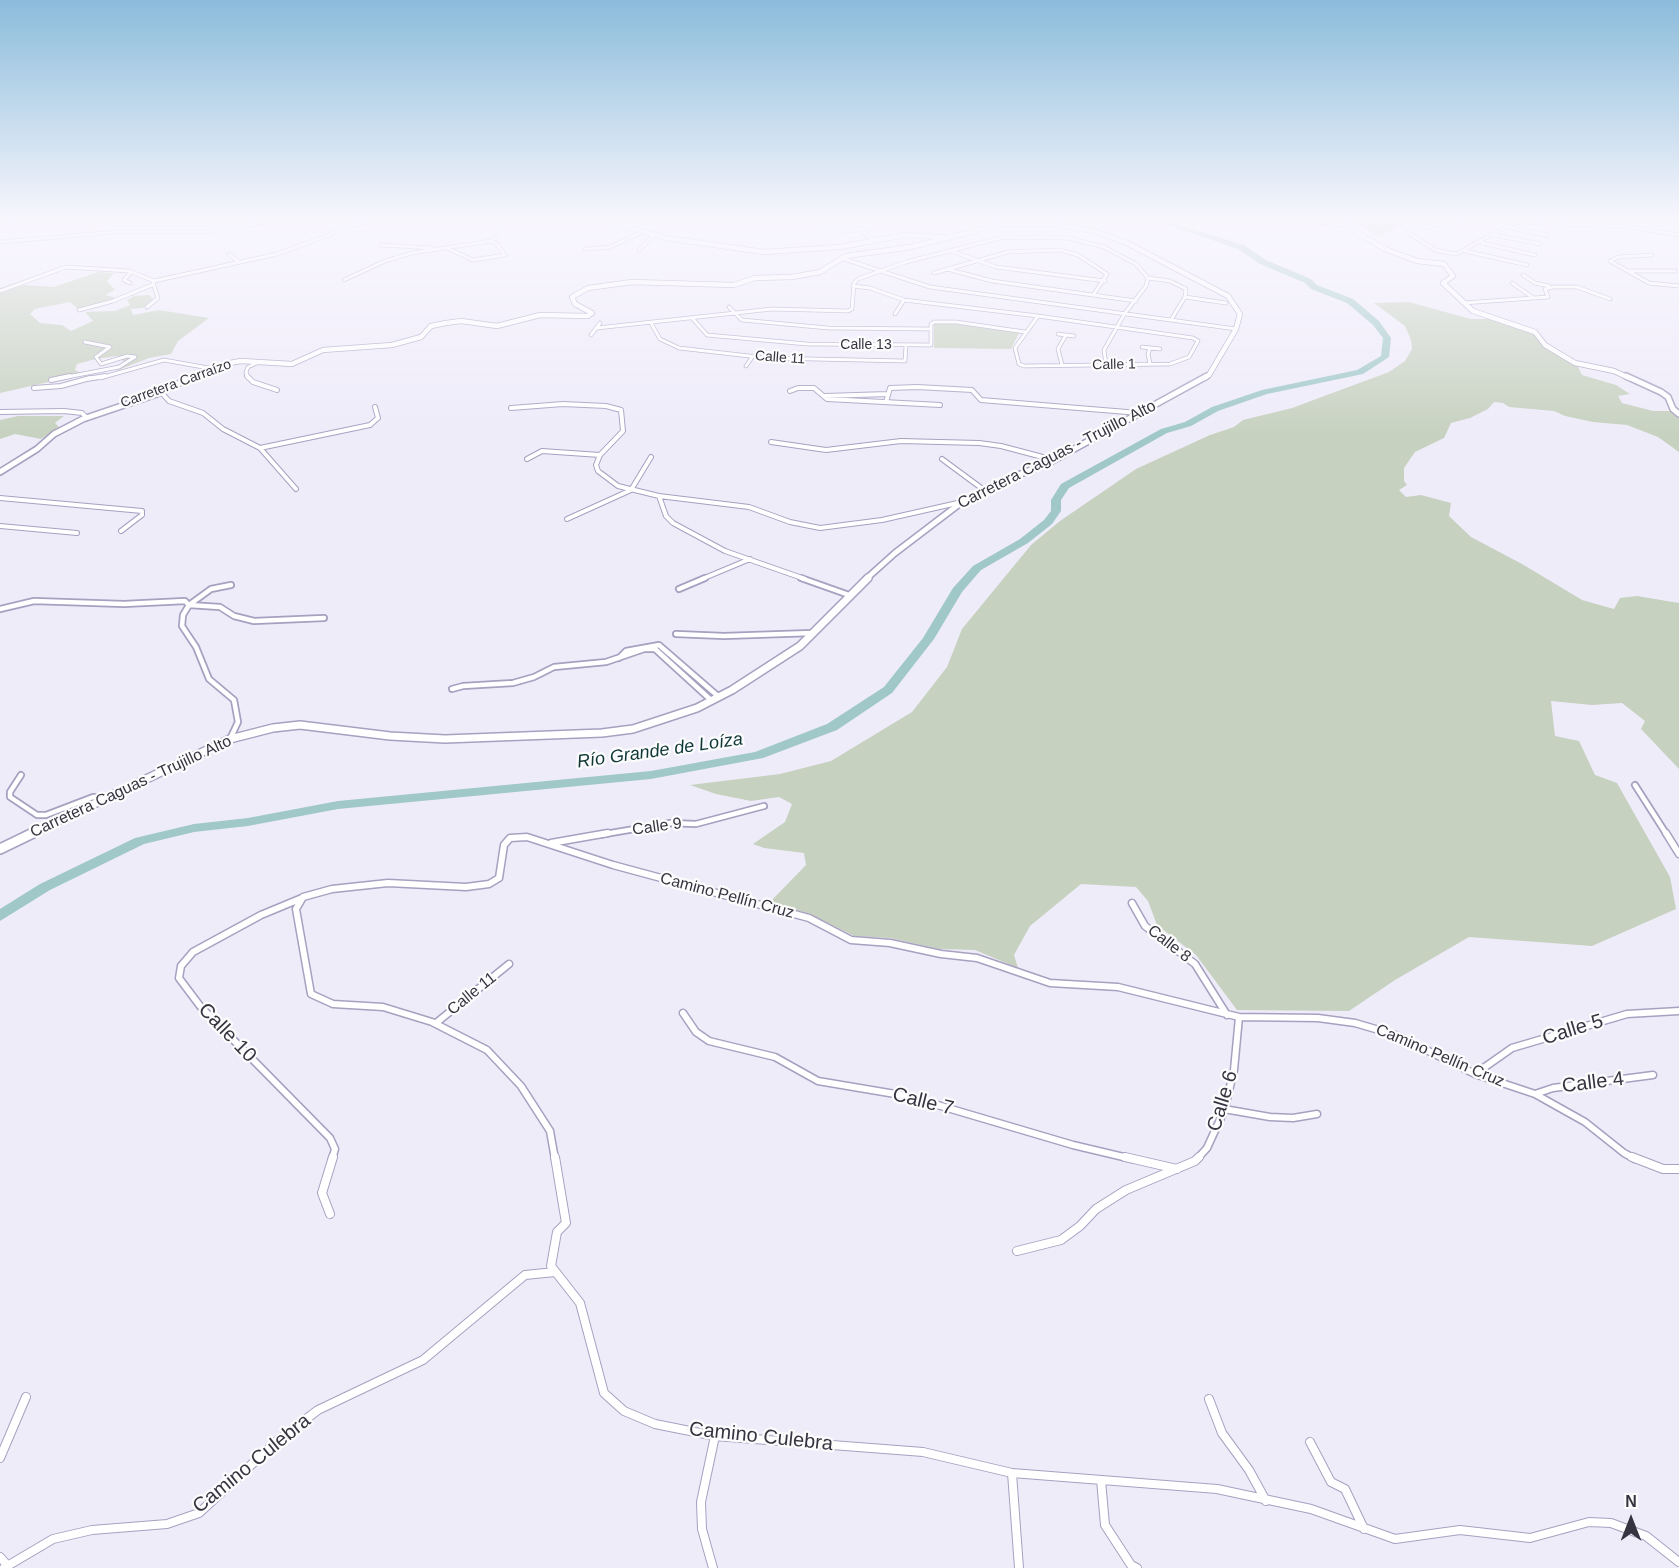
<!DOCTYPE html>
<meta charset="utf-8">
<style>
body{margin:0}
#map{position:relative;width:1679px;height:1568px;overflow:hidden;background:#efecfa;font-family:Helvetica,sans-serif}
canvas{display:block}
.north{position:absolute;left:1601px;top:1490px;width:60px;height:60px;-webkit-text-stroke:4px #fcfcfc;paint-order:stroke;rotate:0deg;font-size:16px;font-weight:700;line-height:24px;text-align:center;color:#373441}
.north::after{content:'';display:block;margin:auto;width:21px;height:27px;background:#373441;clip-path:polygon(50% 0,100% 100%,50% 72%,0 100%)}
</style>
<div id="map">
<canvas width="1679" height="1568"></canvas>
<div class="north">N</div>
</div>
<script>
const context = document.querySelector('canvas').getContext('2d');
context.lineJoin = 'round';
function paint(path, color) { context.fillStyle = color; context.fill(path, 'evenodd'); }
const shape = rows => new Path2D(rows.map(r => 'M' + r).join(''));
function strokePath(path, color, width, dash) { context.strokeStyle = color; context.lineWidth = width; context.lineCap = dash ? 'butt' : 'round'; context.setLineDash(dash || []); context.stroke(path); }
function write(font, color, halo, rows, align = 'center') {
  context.font = font + ' Helvetica,sans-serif'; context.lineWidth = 4.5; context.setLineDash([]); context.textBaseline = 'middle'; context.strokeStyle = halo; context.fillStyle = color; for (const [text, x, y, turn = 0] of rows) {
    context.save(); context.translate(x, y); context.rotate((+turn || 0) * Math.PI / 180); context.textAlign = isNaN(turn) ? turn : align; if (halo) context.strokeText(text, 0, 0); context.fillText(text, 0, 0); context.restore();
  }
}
paint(shape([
 [1351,218,1415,218,1378,237],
 [98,272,114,273,107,281,115,290,105,295,116,298,78,309,70,302,35,309,30,314,40,323,62,325,71,331,93,321,85,312,115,311,130,305,127,300,134,296,149,295,153,299,143,308,131,309,133,315,159,310,209,318,178,341,171,354,149,358,116,371,124,362,117,356,96,359,77,364,75,370,81,373,80,375,0,393,0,293,24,285,54,287],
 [1409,302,1471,319,1491,319,1533,333,1543,345,1578,367,1582,375,1616,385,1630,394,1618,396,1622,403,1653,411,1673,411,1679,415,1679,452,1658,437,1627,425,1593,422,1565,416,1554,411,1509,407,1503,403,1494,402,1488,409,1470,418,1451,423,1444,438,1415,452,1404,468,1404,481,1407,485,1399,490,1406,497,1421,495,1451,503,1449,516,1471,537,1522,564,1582,600,1614,609,1620,598,1637,596,1679,603,1679,769,1641,729,1645,721,1622,703,1592,705,1551,701,1555,736,1579,741,1595,775,1617,783,1670,877,1676,909,1592,946,1469,937,1395,980,1349,1011,1237,1010,1196,955,1157,925,1148,901,1136,887,1081,884,1030,926,1014,955,1018,968,975,950,939,949,890,938,854,936,810,914,770,902,806,865,804,853,764,848,753,844,785,822,792,804,779,797,751,801,716,794,690,785,780,774,831,761,912,712,947,667,962,629,1031,545,1060,521,1136,469,1210,435,1234,427,1243,420,1292,408,1389,372,1405,361,1412,349,1411,340,1405,326,1374,303],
 [934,324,954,324,1019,333,1011,349,934,348],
 [18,416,64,416,55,423,59,427,41,439,15,434,0,439,0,420]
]), '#c6d1bf');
paint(shape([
 [1147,218,1157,218,1244,245,1266,260,1311,279,1317,285,1353,299,1379,321,1391,338,1389,357,1363,374,1267,394,1218,411,1191,426,1167,433,1069,488,1061,500,1061,511,1052,524,1028,543,981,570,962,592,934,639,892,693,837,730,763,758,651,779,338,809,248,826,194,832,144,844,50,890,0,921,0,909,40,884,135,838,194,824,248,818,338,801,651,771,755,752,827,724,884,687,923,638,953,588,973,566,1020,539,1044,520,1051,511,1051,500,1061,484,1161,429,1185,422,1212,407,1262,390,1357,370,1381,356,1383,338,1373,325,1347,303,1311,289,1305,283,1260,264,1238,249,1147,218]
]), '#a0c8c8');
const streetFar4 = shape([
 [471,218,511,218],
 [732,218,760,218],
 [807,218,840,232,870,228,855,218],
 [1432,218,1407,232,1435,250,1456,254,1514,223],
 [1440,218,1464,223],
 [1497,218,1515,222,1629,227,1679,235],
 [0,222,30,218],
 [620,225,685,218],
 [1419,225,1450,232],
 [1506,227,1547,235],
 [860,231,877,241],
 [1494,235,1540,244],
 [0,242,115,232,208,232,289,218],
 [1482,243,1535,255],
 [381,245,432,248],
 [449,249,473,260,505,255,497,244,491,241],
 [585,249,610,247,642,232],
 [639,250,654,235],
 [951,251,996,267,1105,281],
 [1465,251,1527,265],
 [229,254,239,262],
 [1652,255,1618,257,1610,261,1649,283,1679,286],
 [841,258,930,287,1236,329],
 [947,269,992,281,1136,301],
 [1628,271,1675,271],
 [934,273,1008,252,1060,250,1078,255,1107,274,1094,294],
 [1523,275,1535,283,1549,286],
 [1148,278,1170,281,1186,289,1185,297,1171,320],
 [344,280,385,261,412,253,491,241,496,238,501,226,511,218],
 [130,283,124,280,131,272],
 [1512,283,1532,297],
 [853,286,870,288,904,300,1038,316],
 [0,291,66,267,129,271,154,281,277,254,329,235,342,227,392,218],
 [1185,297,1226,303],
 [1463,303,1548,297,1545,289,1553,287,1577,287,1610,299],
 [147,307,158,298,153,283],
 [729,307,742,320,828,328,931,329],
 [79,310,113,301,152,285],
 [895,314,904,300],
 [1038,316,1193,338,1198,341,1189,357,1170,364,1024,366,1019,364,1015,348,1038,316],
 [693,319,707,335,807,344,931,345,931,324,934,322,956,322,1025,332],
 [651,323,660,339,679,348,767,358,905,361,906,345],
 [597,328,772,309,848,311,852,309,854,283,858,279,906,262,1004,237,1068,238,1104,247,1136,264,1148,278,1146,286,1125,313,1104,350,1106,365],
 [1058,334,1074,336],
 [591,335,600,323],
 [1142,347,1160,349],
 [1150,348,1148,354,1150,364],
 [1062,365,1058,349,1066,335],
 [746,366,753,356],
 [62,378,119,367,135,357,127,356,101,364,96,357,110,347,85,342],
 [100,378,164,360,214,369],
 [248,378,246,372,248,367,259,362]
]);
const streetFar3 = shape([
 [247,376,253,382,277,390],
 [87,379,105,376],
 [51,380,70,376],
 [34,388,61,386,90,378],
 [790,391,798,388,814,388,827,399,940,405],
 [161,392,169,401,203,413,223,429,260,448,296,489],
 [824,396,888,394],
 [886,402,890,388,917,387,972,390,981,400,1139,413],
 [511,408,563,404,606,406,621,410,623,431,600,455,596,465,598,471,618,486,659,496,666,516,673,523,725,551,805,579],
 [0,412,64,411,82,413,87,418],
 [771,442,826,450,901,441,979,443,1001,446,1054,460],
 [260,448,370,425,378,418,375,407],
 [527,459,542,451,600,455],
 [942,459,984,490],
 [659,496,749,507,790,522,820,528,882,520,962,502],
 [0,498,142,511,142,515,121,531],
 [567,519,631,490,651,457],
 [0,526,77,533],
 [702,579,750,559]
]);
const streetFar2 = shape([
 [801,578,849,595],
 [679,589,705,578],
 [0,609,34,601,124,604,185,601,189,605,220,607,234,616,254,621,324,618],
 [676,634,724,636,812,633],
 [619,658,626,651,659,645,719,697],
 [452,689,463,686,513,683,534,677,554,667,606,662,644,649,655,649,712,701],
 [230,739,238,722,234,700,209,679,196,647,182,626,183,615,189,605,211,589,231,585],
 [21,775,10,792,10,797,37,815,46,815,93,797,106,798],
 [1635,785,1667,835],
 [599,835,670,823,696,824,764,806]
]);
const streetFar1 = shape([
 [1666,833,1679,854],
 [551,843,608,833],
 [302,898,261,915,193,952,181,966,179,978,200,1006,330,1138,335,1149,332,1159],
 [1132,903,1145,926,1195,964,1227,1015],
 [683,1013,696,1032,709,1041,775,1057,818,1081,907,1096,1073,1145,1132,1159],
 [436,1023,509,964],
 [1475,1074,1512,1048,1627,1014,1679,1011],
 [1535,1094,1553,1088,1653,1075],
 [1224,1109,1270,1117,1293,1118,1317,1114],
 [555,1159,550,1131,521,1086,487,1050,432,1022,383,1007,333,1004,311,994,296,909,303,897,332,889,388,883,466,887,489,884,499,878,504,845,510,838,527,837,613,865,809,918,851,940,890,943,941,954,977,958,1050,983,1118,987,1239,1017,1318,1018,1355,1023,1396,1035,1475,1074,1535,1094,1585,1122,1624,1153,1635,1159],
 [1197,1159,1207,1148,1224,1111,1234,1070,1239,1017]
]);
const street = shape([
 [555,1157,566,1223,557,1232,551,1266,580,1303,604,1393,624,1411,655,1424,715,1436,923,1452,1012,1473,1217,1489,1311,1509,1395,1539,1460,1530,1530,1538,1589,1522,1611,1523,1646,1536,1679,1562],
 [1125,1157,1177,1169],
 [1632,1157,1663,1169,1679,1169],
 [330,1214,322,1193,333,1157],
 [1017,1251,1061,1240,1080,1226,1096,1209,1126,1190,1195,1161,1199,1157],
 [1209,1399,1222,1433,1249,1470,1266,1501],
 [1310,1442,1331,1482,1345,1489,1364,1529],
 [0,1458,26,1397],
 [1012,1473,1019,1568],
 [1101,1480,1105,1525,1131,1565,1137,1568],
 [0,1557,7,1565],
 [4,1568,53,1539,92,1530,167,1524,199,1513,277,1441,318,1410,423,1360,525,1275,555,1272],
 [713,1568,702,1529,701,1502,715,1436]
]);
const secondaryFar3 = shape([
 [596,218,666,238,764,252,840,247,905,235,943,237],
 [1296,218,1344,225,1385,249,1417,261,1444,264,1453,276,1443,283,1473,311,1535,332,1545,345,1575,363,1614,371,1629,378],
 [190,378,224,364,241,361,292,364,323,350,392,345,421,337,431,326,446,323,461,321,497,326,540,315,588,316,592,313,575,304,572,297,588,288,632,282,734,285,755,278,792,277,820,272,846,256,911,247,1002,224,1052,224,1094,231,1127,243,1228,296,1240,314,1236,329,1209,375,1204,378]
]);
const secondaryFar2 = shape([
 [1626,376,1661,392,1668,397,1673,409,1679,414],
 [0,472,37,449,54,434,83,419,157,394,194,376],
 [866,579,895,553,962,502,997,484,1054,460,1207,376]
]);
const secondaryFar1 = shape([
 [29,835,230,739,273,728,300,725,390,736,445,739,602,733,633,729,697,708,732,690,800,646,868,578]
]);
const secondary = shape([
 [0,849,33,833]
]);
strokePath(streetFar4, '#a7a0c0', 4.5);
strokePath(streetFar3, '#a7a0c0', 6);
strokePath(streetFar2, '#a7a0c0', 8);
strokePath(streetFar1, '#a7a0c0', 9);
strokePath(street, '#a7a0c0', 10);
strokePath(secondaryFar3, '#a7a0c0', 6);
strokePath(secondaryFar2, '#a7a0c0', 8);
strokePath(secondaryFar1, '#a7a0c0', 10);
strokePath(secondary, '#a7a0c0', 12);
strokePath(streetFar4, '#fff', 3);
strokePath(streetFar3, '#fff', 4);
strokePath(streetFar2, '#fff', 4.5);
strokePath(streetFar1, '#fff', 6);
strokePath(street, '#fff', 8);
strokePath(secondaryFar3, '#fff', 4.5);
strokePath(secondaryFar2, '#fff', 5);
strokePath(secondaryFar1, '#fff', 7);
strokePath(secondary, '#fff', 9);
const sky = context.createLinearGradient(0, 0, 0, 437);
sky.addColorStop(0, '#8bbcdb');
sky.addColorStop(0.5, '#f8f6fd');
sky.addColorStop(1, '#f8f6fd00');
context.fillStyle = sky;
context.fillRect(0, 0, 1679, 437);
write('14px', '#373441', '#fcfcfc', [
 ["Calle 13",866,345],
 ["Calle 11",780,358,4],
 ["Calle 1",1114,365,-1],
 ["Carretera Carraízo",176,384,-20]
]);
write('16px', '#373441', '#fcfcfc', [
 ["Carretera Caguas - Trujillo Alto",1057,455,-27],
 ["Carretera Caguas - Trujillo Alto",131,787,-25],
 ["Calle 9",657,827,-8],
 ["Camino Pellín Cruz",727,896,15],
 ["Calle 8",1169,944,38],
 ["Calle 11",472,994,-39],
 ["Camino Pellín Cruz",1440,1056,23]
]);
write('italic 18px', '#0f3737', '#fcfcfc', [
 ["Río Grande de Loíza",660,751,-8]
]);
write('20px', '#373441', '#fcfcfc', [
 ["Calle 5",1573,1030,-17],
 ["Calle 10",227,1033,46],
 ["Calle 4",1593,1083,-7],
 ["Calle 6",1223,1101,-73],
 ["Calle 7",923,1102,14],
 ["Camino Culebra",761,1437,6],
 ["Camino Culebra",252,1464,-39]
]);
</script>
